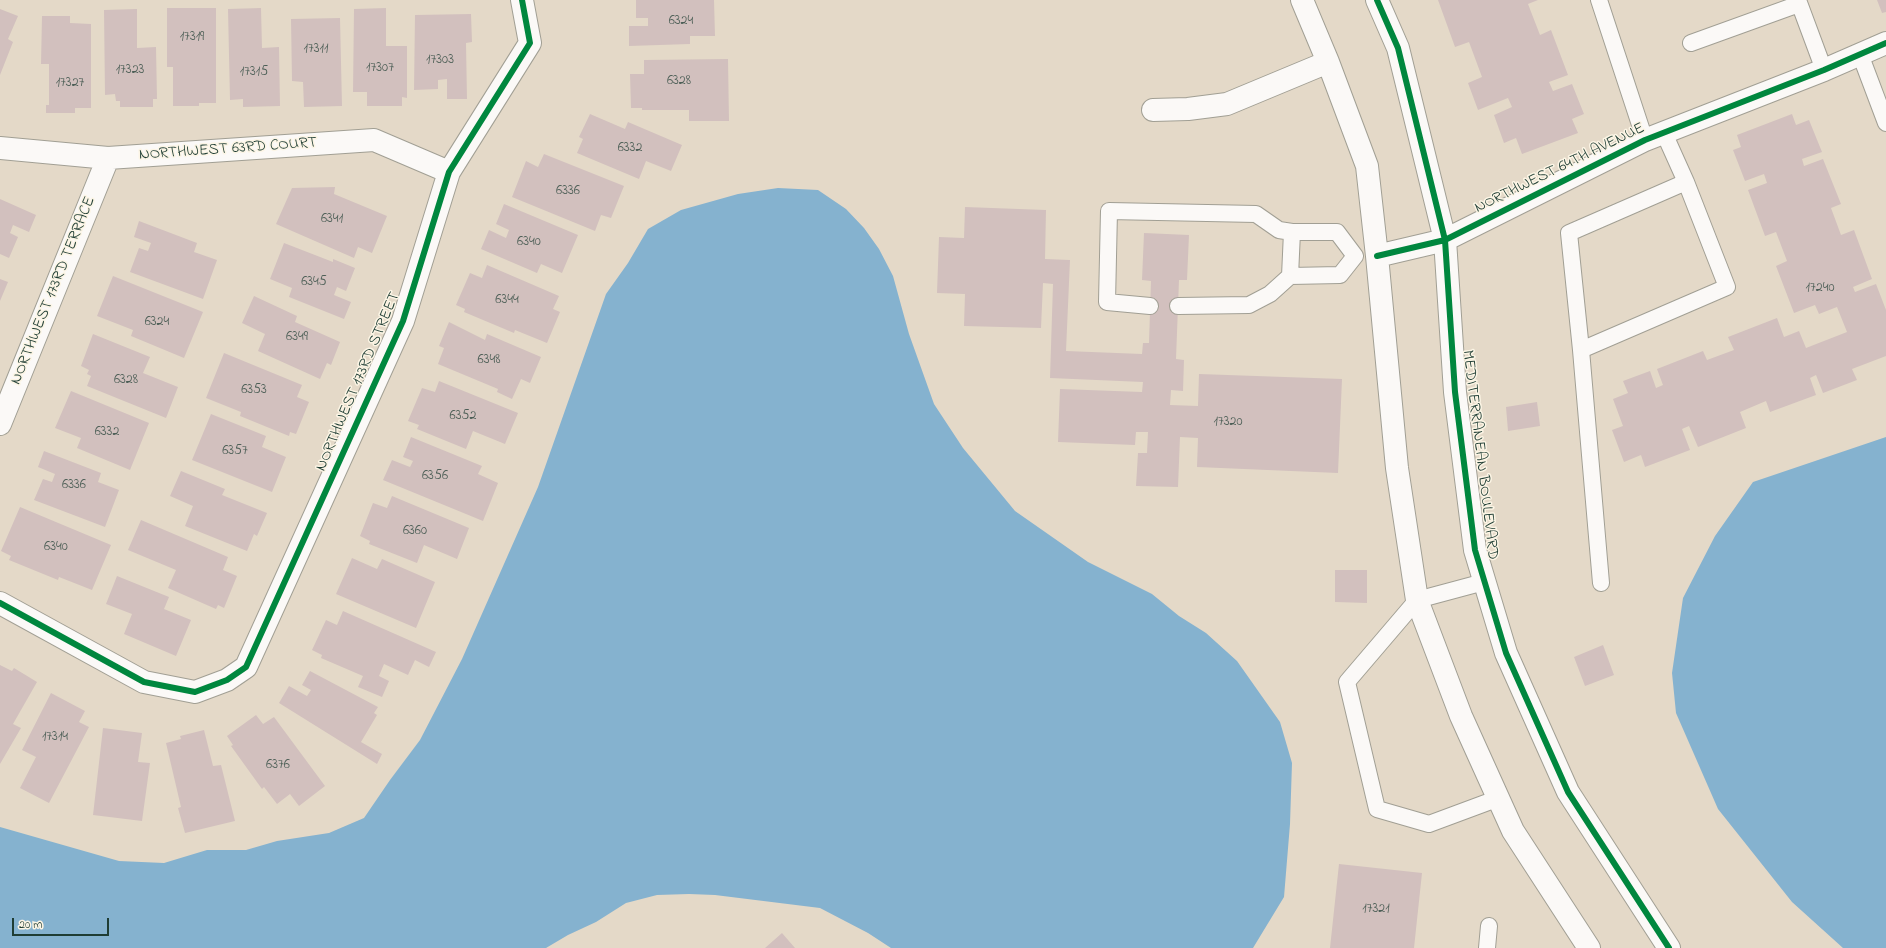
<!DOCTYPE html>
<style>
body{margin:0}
#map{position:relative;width:1886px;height:948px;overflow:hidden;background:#e4d9c8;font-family:"Indie Flower",sans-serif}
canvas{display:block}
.scale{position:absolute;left:12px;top:918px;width:97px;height:18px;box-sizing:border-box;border:2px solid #1f3d34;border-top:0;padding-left:5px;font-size:12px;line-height:14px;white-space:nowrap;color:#1f3d34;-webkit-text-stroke:3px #fcf5e5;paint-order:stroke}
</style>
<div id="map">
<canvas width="1886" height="948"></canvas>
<div class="scale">20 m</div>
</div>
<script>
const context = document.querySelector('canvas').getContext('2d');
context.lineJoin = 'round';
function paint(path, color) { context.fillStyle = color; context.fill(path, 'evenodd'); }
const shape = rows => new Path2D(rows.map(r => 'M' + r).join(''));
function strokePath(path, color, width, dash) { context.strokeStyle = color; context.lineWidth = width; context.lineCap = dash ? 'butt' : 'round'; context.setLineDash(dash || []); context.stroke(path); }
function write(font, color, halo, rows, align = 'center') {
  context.font = font + ' "Indie Flower",sans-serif'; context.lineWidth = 3; context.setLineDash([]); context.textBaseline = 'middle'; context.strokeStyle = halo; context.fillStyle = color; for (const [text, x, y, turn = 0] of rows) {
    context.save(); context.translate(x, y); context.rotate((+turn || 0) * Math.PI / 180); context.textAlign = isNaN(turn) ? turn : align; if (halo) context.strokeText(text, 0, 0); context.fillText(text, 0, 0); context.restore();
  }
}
paint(shape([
 [778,188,818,190,846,209,864,228,879,249,893,276,909,334,934,404,963,448,1015,511,1088,562,1152,594,1179,616,1206,633,1237,661,1280,722,1292,763,1290,824,1284,897,1253,948,891,948,868,933,820,908,715,895,689,894,657,895,626,903,596,922,568,935,546,948,0,948,0,827,119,861,164,863,207,850,246,850,277,841,329,833,364,818,390,780,420,740,462,659,538,487,606,294,628,263,648,229,681,210,738,194],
 [1886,437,1886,948,1843,948,1792,902,1718,809,1676,713,1672,673,1683,598,1715,536,1753,482]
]), '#85b2cf');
paint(shape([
 [636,0,714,0,715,36,690,36,690,44,629,46,629,26,648,26,648,18,636,18],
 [1438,0,1538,0,1528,4,1540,35,1551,30,1568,75,1549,82,1553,91,1572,84,1584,114,1572,119,1578,133,1522,154,1516,138,1504,143,1494,115,1512,107,1508,98,1478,110,1468,83,1482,77,1469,42,1455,47],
 [1877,0,1886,0,1886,12,1882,13],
 [167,8,216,8,216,103,199,103,199,106,173,106,173,67,167,67],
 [261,8,262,48,279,47,280,106,243,107,243,99,230,100,228,9],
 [386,8,386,46,407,46,407,98,402,97,402,106,367,106,367,92,353,92,354,9],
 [0,9,18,16,8,39,13,42,0,75],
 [137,9,137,48,156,47,157,99,153,99,153,107,120,107,120,101,116,101,115,94,105,95,104,10],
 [471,14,472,42,466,43,467,99,447,99,447,79,438,80,438,89,414,90,415,15],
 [42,16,70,16,70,23,91,24,91,108,75,108,75,113,46,113,46,105,49,105,49,64,41,64],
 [340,18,342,106,304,107,303,82,292,81,291,19],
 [728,59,729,121,689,121,689,110,642,110,642,108,631,108,630,74,644,74,644,60],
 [590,114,625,129,628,122,682,145,671,171,646,161,639,179,577,153,583,139,579,137],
 [1792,114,1796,125,1809,120,1822,152,1802,159,1804,166,1823,159,1841,204,1831,208,1841,235,1854,230,1872,279,1853,287,1855,292,1876,284,1886,310,1886,356,1852,369,1857,380,1823,393,1816,375,1810,378,1816,395,1770,412,1766,401,1740,412,1746,428,1698,447,1689,426,1682,429,1690,450,1645,467,1641,455,1624,462,1612,430,1623,426,1613,399,1628,393,1623,381,1650,371,1656,388,1663,385,1657,369,1703,351,1707,360,1734,350,1728,337,1777,318,1784,337,1799,331,1806,348,1847,332,1837,307,1819,314,1815,305,1794,313,1776,266,1787,261,1776,232,1765,236,1748,190,1767,183,1764,174,1745,181,1733,150,1741,147,1737,135],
 [544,154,624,186,611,218,601,215,595,231,512,197,526,161,538,167],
 [335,187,334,194,387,216,372,253,358,247,354,258,276,224,292,188],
 [0,199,36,215,29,232,13,225,10,233,18,237,9,258,0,254],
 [504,204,578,235,562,273,541,264,537,273,481,249,489,230,506,238,509,230,496,224],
 [965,207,1046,210,1045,259,1070,260,1066,351,1142,354,1143,343,1149,343,1151,281,1142,280,1144,233,1189,235,1187,280,1179,280,1176,359,1184,360,1183,391,1171,390,1170,405,1198,406,1199,374,1342,379,1338,473,1197,467,1198,438,1180,437,1178,487,1136,486,1138,453,1147,453,1148,432,1136,432,1135,445,1058,442,1060,389,1142,392,1143,382,1050,378,1053,284,1043,283,1041,328,964,326,965,294,937,293,939,237,964,238],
 [139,221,197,243,194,252,217,260,203,299,130,272,139,248,148,251,151,243,134,237],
 [284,243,333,262,333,259,355,268,346,291,337,287,334,295,351,302,344,319,289,297,292,288,270,279],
 [487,265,559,296,553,309,560,312,547,343,515,330,514,333,464,312,465,309,456,305,470,273,482,278],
 [113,276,203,312,184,358,131,336,133,330,97,316],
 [0,279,8,282,0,301],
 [254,296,297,316,295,322,340,342,331,365,327,363,320,379,258,351,265,334,242,323],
 [449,322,485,340,487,334,541,357,530,383,521,379,512,399,497,392,498,389,438,364,444,348,439,346],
 [93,334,150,357,143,373,178,387,166,418,87,386,91,376,87,374,89,370,81,366],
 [224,353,302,385,297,397,309,402,296,434,290,432,289,436,240,416,241,412,206,398],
 [439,381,518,413,505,444,473,431,466,449,417,429,419,425,408,421,422,388,435,392],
 [71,391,149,423,130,470,77,448,81,438,55,428],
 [1537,402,1540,426,1508,431,1506,407],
 [211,414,266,436,262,447,286,457,272,492,192,460],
 [411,437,482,466,478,474,498,483,483,521,383,480,392,460,410,467,413,461,403,457],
 [44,451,101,473,98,482,119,490,105,527,34,500,43,479,52,482,55,474,38,467],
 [181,471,225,489,222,495,267,513,257,536,254,534,247,551,185,526,193,506,170,496],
 [392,496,469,528,457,559,424,545,417,563,369,544,370,541,360,536,373,503,387,508],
 [20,507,111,545,92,590,59,577,58,580,9,560,11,556,1,551],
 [141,520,228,557,223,570,237,576,224,608,218,605,216,609,168,588,176,570,128,550],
 [352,558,377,569,382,559,435,582,416,628,336,594],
 [1335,570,1367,570,1367,603,1335,602],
 [117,576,169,597,164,609,191,620,176,656,124,634,132,614,106,604],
 [343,611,436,652,429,667,415,660,408,675,384,664,379,676,389,681,382,697,358,687,363,676,321,658,322,655,312,650,326,620,337,625],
 [1603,645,1614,675,1585,686,1574,657],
 [0,665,12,671,14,668,37,682,13,724,21,728,0,764],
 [310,671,378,707,374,713,377,715,361,742,382,754,377,764,279,703,289,686,307,696,311,690,302,685],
 [51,693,85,711,79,722,89,727,49,803,20,788,36,757,22,750],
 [256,715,263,724,274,717,325,786,299,806,290,794,277,804,264,787,262,789,231,746,233,745,227,736],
 [103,728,142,733,138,762,150,763,142,821,93,815],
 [204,730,213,766,221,765,235,821,185,833,178,808,181,807,166,743,181,739,180,736],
 [1339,864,1422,873,1414,948,1330,948],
 [782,933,795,948,765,948]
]), '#d2c0be');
const lane = shape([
 [1599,0,1645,140],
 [1798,0,1824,70],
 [1691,43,1799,4],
 [1860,54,1886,123],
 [1290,276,1292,232],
 [1150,306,1107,302,1109,211,1256,214,1279,230,1292,232,1337,232,1355,256],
 [1178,306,1249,305,1270,294,1290,276,1340,275,1355,256],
 [1581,350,1569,233,1686,182],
 [1484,582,1417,600,1347,682,1377,809,1429,824,1499,798],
 [1601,583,1581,350,1727,287,1686,182,1664,133],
 [1487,948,1489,926]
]);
const street = shape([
 [1302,0,1328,62,1367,166,1377,256,1397,468,1417,600,1461,716,1513,831,1589,948],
 [1377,0,1398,48,1445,240,1455,392,1475,550,1506,653,1568,792,1669,948],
 [1153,110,1188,109,1227,104,1328,62],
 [0,148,108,158,374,140,449,172],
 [1377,256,1445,240,1645,140,1824,70,1886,43],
 [0,424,108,158],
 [0,603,144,682,195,692,227,680,246,667,403,321,449,172,530,43,522,0]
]);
strokePath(lane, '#a19f94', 18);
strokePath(street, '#a19f94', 24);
strokePath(lane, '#fbf9f7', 16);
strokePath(street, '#fbf9f7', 22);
strokePath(shape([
 [1377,0,1398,48,1445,240,1455,392,1475,550,1506,653,1568,792,1669,948],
 [1377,256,1445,240,1645,140,1824,70,1886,43],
 [0,603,144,682,195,692,227,680,246,667,403,321,449,172,530,43,522,0]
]), '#00873e', 6);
write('14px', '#4c5e56', null, [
 ["6324",681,22],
 ["17319",192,38],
 ["17311",316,50],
 ["17303",440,61],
 ["17307",380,69],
 ["17323",130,71],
 ["17315",254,73],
 ["6328",679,82],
 ["17327",70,84],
 ["6332",630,149],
 ["6336",568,192],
 ["6341",332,220],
 ["6340",529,243],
 ["6345",314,283],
 ["17240",1820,289],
 ["6344",507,301],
 ["6324",157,323],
 ["6349",297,338],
 ["6348",489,361],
 ["6328",126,381],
 ["6353",254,391],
 ["6352",463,417],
 ["17320",1228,423],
 ["6332",107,433],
 ["6357",235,452],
 ["6356",435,477],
 ["6336",74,486],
 ["6360",415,532],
 ["6340",56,548],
 ["17314",55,738],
 ["6376",278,766],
 ["17321",1376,910]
]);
write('16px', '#1f3d34', '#fcf5e5', [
 ["NORTHWEST 63RD COURT",228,150,-4],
 ["NORTHWEST 64TH AVENUE",1560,169,-26],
 ["NORTHWEST 173RD TERRACE",54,291,-68],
 ["NORTHWEST 173RD STREET",359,382,-67],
 ["MEDITERRANEAN BOULEVARD",1479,455,83]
]);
</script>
